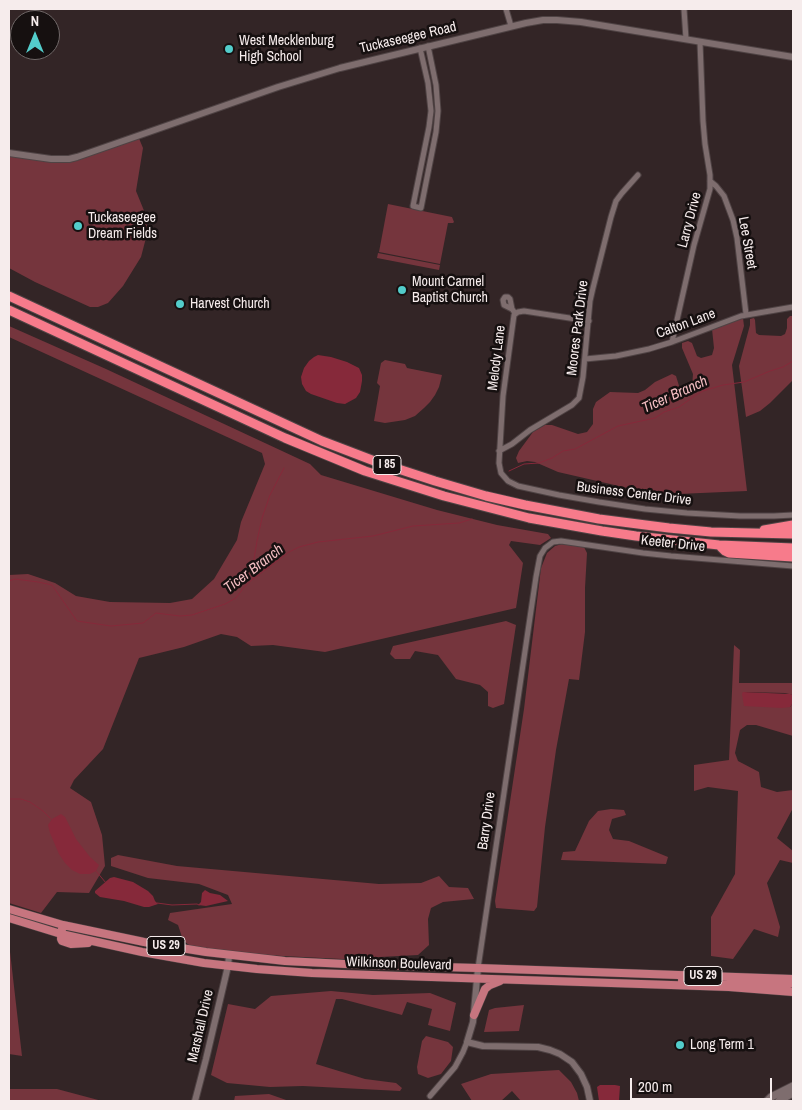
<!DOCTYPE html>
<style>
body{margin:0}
#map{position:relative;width:802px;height:1110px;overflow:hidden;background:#332526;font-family:"Archivo Narrow",sans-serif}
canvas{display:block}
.frame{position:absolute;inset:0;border:10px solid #f6ecec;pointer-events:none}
.north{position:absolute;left:10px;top:10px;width:50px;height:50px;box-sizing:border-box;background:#161010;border:1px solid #706868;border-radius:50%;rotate:0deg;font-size:14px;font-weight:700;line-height:20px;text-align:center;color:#f6ecec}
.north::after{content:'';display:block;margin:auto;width:18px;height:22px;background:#53cdcb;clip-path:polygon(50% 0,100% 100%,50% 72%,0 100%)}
.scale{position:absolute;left:630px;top:1078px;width:142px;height:22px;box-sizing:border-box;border:2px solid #f6ecec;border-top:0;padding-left:6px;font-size:15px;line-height:18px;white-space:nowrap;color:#f6ecec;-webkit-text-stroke:4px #161010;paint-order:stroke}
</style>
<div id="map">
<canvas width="802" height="1110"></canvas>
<div class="frame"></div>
<div class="north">N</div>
<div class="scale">200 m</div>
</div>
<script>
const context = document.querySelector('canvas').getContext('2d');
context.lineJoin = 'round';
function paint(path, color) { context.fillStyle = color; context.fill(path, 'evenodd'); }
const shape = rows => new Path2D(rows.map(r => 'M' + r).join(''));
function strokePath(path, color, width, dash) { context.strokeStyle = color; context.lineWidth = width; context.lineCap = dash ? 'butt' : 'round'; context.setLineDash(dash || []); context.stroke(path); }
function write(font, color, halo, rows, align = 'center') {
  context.font = font + ' "Archivo Narrow",sans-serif'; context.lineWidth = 5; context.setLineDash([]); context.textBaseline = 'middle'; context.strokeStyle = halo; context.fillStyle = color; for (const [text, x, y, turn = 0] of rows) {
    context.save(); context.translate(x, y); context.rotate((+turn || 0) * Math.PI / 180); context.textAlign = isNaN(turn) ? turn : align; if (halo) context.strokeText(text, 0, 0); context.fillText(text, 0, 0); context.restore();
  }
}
paint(shape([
 [138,136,143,148,136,191,147,218,147,234,141,257,123,286,108,303,98,307,90,307,35,282,9,268,9,153,69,159],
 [388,204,452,217,454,222,453,223,448,223,440,264,379,252],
 [378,253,440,265,439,270,377,258],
 [790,316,793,316,793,380,770,403,760,411,746,417,739,366,750,325,750,319,754,318,755,320,756,333,759,335,781,336,785,334,787,328,787,319],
 [743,318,744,326,732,365,747,491,678,494,645,492,558,472,535,462,527,461,518,463,516,458,519,451,533,432,545,425,552,425,578,434,587,432,593,424,593,409,596,402,610,392,638,393,645,390,655,382,672,374,676,376,680,389,687,390,692,387,693,374,682,348,682,343,688,341,692,343,697,356,701,358,712,355,714,348,712,329],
 [9,326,106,369,310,464,321,475,437,510,497,525,548,534,551,538,540,545,511,541,509,545,523,563,516,608,325,652,273,645,251,646,237,637,221,634,184,647,139,658,103,749,74,780,70,788,91,802,102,835,105,866,89,893,57,892,41,913,9,903,9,575,28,574,55,583,76,596,110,602,170,603,192,599,214,579,237,540,241,522,265,464,262,453,9,337],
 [385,360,405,364,407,368,442,375,439,387,435,395,430,402,424,408,415,416,405,420,385,423,374,421,380,386,377,383,381,363],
 [562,544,584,547,587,553,585,588,585,632,579,680,569,679,556,750,545,827,537,907,534,911,496,908,495,901,524,709,541,568,547,553,555,546],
 [506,621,516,625,504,704,493,708,488,706,488,692,480,685,456,679,438,655,415,651,410,659,395,659,390,654,393,646],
 [734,645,740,650,739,683,793,683,793,695,785,693,744,692,790,707,793,703,793,736,756,725,747,725,740,730,735,753,738,761,759,772,761,787,777,792,793,790,793,808,777,838,793,851,793,863,780,860,767,883,780,927,778,937,754,929,733,959,711,956,711,917,735,874,738,791,708,787,694,791,694,765,729,760],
 [611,809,624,810,626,815,612,819,609,830,613,839,629,841,668,857,666,864,561,860,563,852,575,851,589,821,598,811],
 [118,855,177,866,379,884,421,883,439,876,449,887,468,888,474,899,443,902,431,908,428,919,429,945,418,955,342,959,263,955,191,947,183,940,178,925,168,920,170,913,232,904,228,895,199,884,148,878,111,866,111,858],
 [9,943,22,1056,9,1054],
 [331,991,373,995,430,993,456,1003,450,1031,428,1025,432,1009,407,1002,402,1015,342,999,336,999,316,1064,365,1079,396,1083,402,1088,400,1091,303,1086,270,1087,227,1083,211,1075,228,1004,255,1009,271,996],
 [524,1005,519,1031,484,1032,489,1010,495,1008],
 [426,1036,448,1042,453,1047,451,1061,441,1074,428,1078,418,1074,417,1067,422,1041],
 [559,1070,571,1082,577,1093,579,1101,521,1101,512,1091,501,1101,472,1101,461,1084,491,1074],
 [9,1089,57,1089,102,1101,9,1101],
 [269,1094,289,1101,234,1101,235,1096]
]), '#75353d');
paint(shape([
 [318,355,331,357,347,362,359,368,362,375,362,381,360,392,356,398,345,404,337,403,311,394,306,391,302,384,301,377,304,368,309,361,314,357],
 [743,692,790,694,793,695,793,703,790,707,782,708,744,706,742,694],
 [61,814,65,817,76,839,90,857,99,865,96,871,90,874,80,874,72,870,65,863,59,854,50,833,48,825,52,819],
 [114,877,133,882,148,891,153,896,155,901,158,904,149,907,144,907,124,901,100,897,95,893,95,891,110,878],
 [205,890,210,893,220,895,228,901,206,906,198,905,201,902,202,893],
 [600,1085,615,1085,620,1086,619,1101,599,1101,597,1087]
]), '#86293a');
strokePath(shape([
 [509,471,524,464,539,463,552,458,563,451,575,449,618,426,655,418,664,412,679,407,696,395,703,391,723,385,744,382,770,371,783,367,793,361],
 [253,579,253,565,257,541,262,518,270,495,284,468],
 [9,581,15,579,38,582,52,585,77,621,111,626,143,623,156,613,180,616,192,615,225,604,236,598,245,586,253,579,289,552,299,547,318,542,373,536,413,526,459,523,472,519],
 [9,799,21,799,30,802,43,811,51,819],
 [96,871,106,883],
 [157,903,172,905,197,904,199,905]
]), '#86293a', 1);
const minor = shape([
 [506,9,511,26],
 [684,9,686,39],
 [420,48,428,83,431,111,429,127,413,206,421,208,436,132,438,111,436,85,428,46],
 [710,181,716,186,724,196,733,220,737,238,746,314],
 [512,309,510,299,508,297,505,297,503,300,504,305,512,309,515,313],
 [589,321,524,311,518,312,514,315,503,396,499,463,501,473,508,481,518,486,559,495,599,502,645,509,687,513,740,516,774,516,793,515],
 [672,342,694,245,710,189,710,175,705,144,703,121,700,42],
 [585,359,616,356,649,349,672,342,741,316,793,307],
 [499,451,512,444,530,430,572,405,579,398,583,377,590,301,593,288,611,217,616,201,622,193,638,175],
 [478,968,536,577,540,556,545,548,553,542,561,541,643,553,671,556,793,566],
 [430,1096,455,1067,463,1052,467,1042]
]);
const tertiary = shape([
 [9,153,51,159,69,159,77,157,278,87,340,68,526,23,543,20,557,20,581,22,793,57],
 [478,968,473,1022,467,1042,483,1046,538,1047,550,1050,560,1054,572,1062,581,1074,587,1087,590,1101],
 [195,1101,206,1059,228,966,229,956]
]);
const secondary = shape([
 [767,1101,771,1097,793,1086],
 [779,1101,793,1093]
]);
const primary = shape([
 [9,909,63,925,144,942,206,952,285,961,366,965,478,968,793,979],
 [9,918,61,934,142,952,204,963,257,969,312,973,671,985,729,987,793,992],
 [62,929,61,939,62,941,71,944,88,943],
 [682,980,715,981],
 [726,982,788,984,793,983],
 [474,1015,485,989,490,985,500,981]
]);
const motorway = shape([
 [9,296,322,441,377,462,435,481,486,496,525,505,599,519,669,528,711,532,793,534],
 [9,310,285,438,365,471,444,496,529,518,602,531,636,536,719,545,793,548],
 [764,530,793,525],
 [719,545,725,551,729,553,793,557]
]);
strokePath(minor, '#4f4344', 7);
strokePath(tertiary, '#4f4344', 8);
strokePath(secondary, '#4f4344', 9);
strokePath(primary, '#4f4344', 9);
strokePath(motorway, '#4f4344', 11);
strokePath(minor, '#7e6d6e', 5);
strokePath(tertiary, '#7e6d6e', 6);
strokePath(secondary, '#7e6d6e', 7);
strokePath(primary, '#c7757f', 8);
strokePath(motorway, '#f77b8b', 9);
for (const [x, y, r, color] of [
 [229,49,5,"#53cdcb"],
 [78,226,5,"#53cdcb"],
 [402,290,5,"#53cdcb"],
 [180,304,5,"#53cdcb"],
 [680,1045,5,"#53cdcb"]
]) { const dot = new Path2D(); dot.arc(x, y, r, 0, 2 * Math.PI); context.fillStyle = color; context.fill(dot); strokePath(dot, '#161010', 2); }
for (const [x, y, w] of [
 [387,465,28],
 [166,946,38],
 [703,976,38]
]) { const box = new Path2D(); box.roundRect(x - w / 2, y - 9.5, w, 19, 4); context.fillStyle = '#161010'; context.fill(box); strokePath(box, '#f6ecec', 1); }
write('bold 12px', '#f6ecec', null, [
 ["I 85",387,465],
 ["US 29",166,946],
 ["US 29",703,976]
]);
write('14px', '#f6ecec', '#161010', [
 ["Tuckaseegee Road",408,38,-13],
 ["Larry Drive",690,220,-75],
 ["Lee Street",747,243,80],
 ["Calton Lane",686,324,-20],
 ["Moores Park Drive",578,328,-83],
 ["Melody Lane",497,358,-83],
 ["Business Center Drive",634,494,7],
 ["Keeter Drive",673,544,6],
 ["Barry Drive",487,821,-82],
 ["Wilkinson Boulevard",399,964,2],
 ["Marshall Drive",201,1026,-77]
]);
write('14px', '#f6ecec', '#161010', [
 ["West Mecklenburg",239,41],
 ["High School",239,57],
 ["Tuckaseegee",88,218],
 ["Dream Fields",88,234],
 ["Mount Carmel",412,282],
 ["Baptist Church",412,298],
 ["Harvest Church",190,304],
 ["Long Term 1",690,1045]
], 'left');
write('italic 15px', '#f2bcc0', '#161010', [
 ["Ticer Branch",675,395,-24],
 ["Ticer Branch",254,569,-37]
]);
</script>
